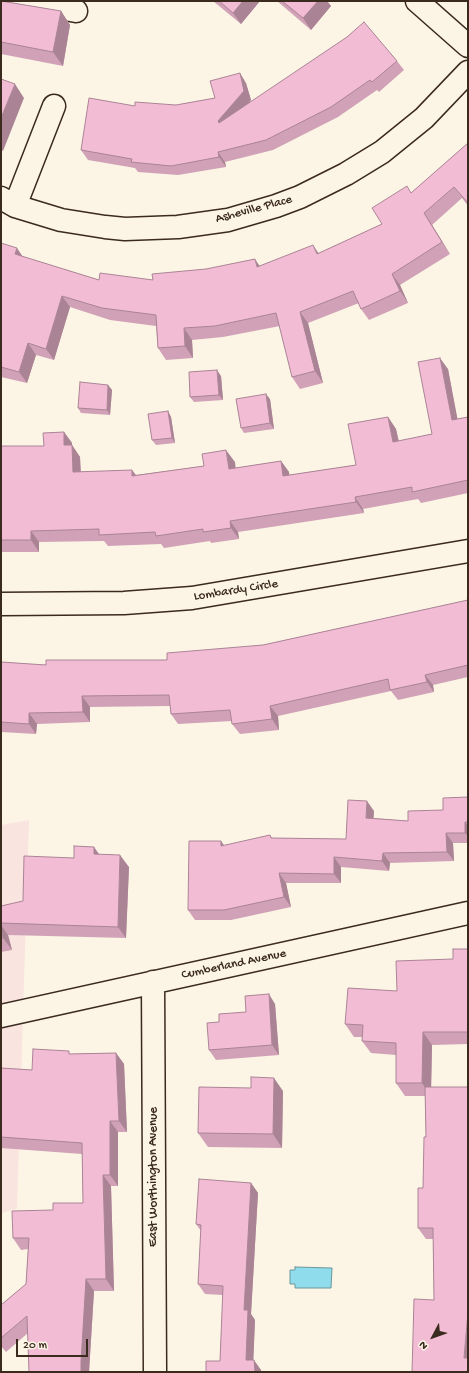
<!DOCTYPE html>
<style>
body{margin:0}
#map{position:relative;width:469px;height:1373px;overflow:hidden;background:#fcf5e5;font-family:"Gochi Hand",sans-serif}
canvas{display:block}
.frame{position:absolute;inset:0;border:2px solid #3b2a1e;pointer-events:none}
.north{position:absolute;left:413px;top:1317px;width:40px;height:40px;-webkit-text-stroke:3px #fcf5e5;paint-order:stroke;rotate:229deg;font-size:11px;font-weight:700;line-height:16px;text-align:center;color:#3b2a1e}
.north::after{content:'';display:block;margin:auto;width:14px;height:18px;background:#3b2a1e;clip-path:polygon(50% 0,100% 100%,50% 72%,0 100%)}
.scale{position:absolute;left:16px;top:1339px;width:72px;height:18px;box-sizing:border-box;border:2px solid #3b2a1e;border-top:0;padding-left:5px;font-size:12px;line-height:14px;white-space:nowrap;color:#3b2a1e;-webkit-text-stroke:3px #fcf5e5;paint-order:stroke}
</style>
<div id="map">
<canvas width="469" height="1373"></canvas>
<div class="frame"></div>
<div class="north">N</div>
<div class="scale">20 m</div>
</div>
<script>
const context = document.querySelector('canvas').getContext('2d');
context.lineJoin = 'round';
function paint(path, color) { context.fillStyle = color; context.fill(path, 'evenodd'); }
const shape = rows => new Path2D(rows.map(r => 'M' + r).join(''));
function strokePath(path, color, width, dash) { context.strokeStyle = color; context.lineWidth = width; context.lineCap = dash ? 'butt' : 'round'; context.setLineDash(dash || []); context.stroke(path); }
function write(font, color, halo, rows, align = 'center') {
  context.font = font + ' "Gochi Hand",sans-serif'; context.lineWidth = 4; context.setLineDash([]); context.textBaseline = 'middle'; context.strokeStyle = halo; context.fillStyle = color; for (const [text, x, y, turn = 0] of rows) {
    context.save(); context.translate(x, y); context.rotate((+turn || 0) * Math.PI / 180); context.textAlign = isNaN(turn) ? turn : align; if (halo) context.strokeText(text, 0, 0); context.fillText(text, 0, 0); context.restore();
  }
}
paint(shape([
 [29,820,17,1209,1,1213,1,825]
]), '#f9e4e0');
const water = shape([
 [295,1267,332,1268,331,1288,295,1288,295,1284,290,1284,290,1270,295,1270,295,1267]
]);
paint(water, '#8edcec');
strokePath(water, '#6d959a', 1);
const minor = shape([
 [19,1,76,11],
 [417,1,468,46],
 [1,198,15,206,61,220,105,227,125,229,178,227,228,220,276,206,300,197,346,174,382,152,424,118,468,72],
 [15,206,54,106],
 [1,604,124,603,192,598,468,551],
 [153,982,155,1372],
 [1,1016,468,913]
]);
strokePath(minor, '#3b2a1e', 25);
strokePath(minor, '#fcf5e5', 22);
paint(shape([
 [1,1,61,11,70,25,63,66,1,54],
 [213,1,260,1,241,24],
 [277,1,327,1,331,6,311,30],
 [397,61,404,70,379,92,377,90,338,117,273,150,225,162,226,167,178,175,138,172,135,168,88,160,81,150,135,106,176,105,215,98,246,83,251,100,249,103],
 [468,143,468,206,462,198,432,225,450,254,400,285,408,303,369,320,361,309,359,303,308,323,323,383,300,389,292,377,280,326,223,337,192,340,193,358,166,360,158,348,156,326,110,320,70,307,54,360,36,355,27,383,1,377,1,243,24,257,99,280,153,280,260,266,319,253,382,224,411,193],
 [448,369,457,419,468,417,468,493,421,503,418,499,363,509,364,513,238,532,239,539,211,543,210,541,164,548,161,544,108,546,104,541,39,542,39,552,1,552,1,446,44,446,64,432,72,443,72,445,80,457,81,472,132,470,136,475,235,462,235,468,281,461,289,472,289,475,356,465,388,417,396,429,399,441,432,434],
 [221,376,223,400,194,402,190,397],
 [108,385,112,390,110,415,81,413,78,408],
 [270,399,274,429,244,433,241,428],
 [168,411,171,417,175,443,156,445,152,440],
 [468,600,468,677,433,685,434,692,398,700,391,691,278,716,279,730,240,734,232,724,232,721,178,724,171,714,170,706,90,707,90,722,37,724,36,734,1,732,1,662,46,665,167,660,263,645],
 [468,797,468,843,453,843,454,861,390,863,389,871,341,867,341,883,286,883,291,907,231,920,195,920,188,910,221,841,224,846,270,835,272,838,346,839,374,811,373,818,408,821,443,810],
 [94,847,99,854,129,867,126,938,8,935,12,950,1,952,1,906,23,901,74,858],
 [468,949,468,1044,432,1045,431,1087,434,1300,434,1239,426,1239,418,1228,423,1188,426,1137,425,1096,405,1096,396,1083,396,1055,371,1053,362,1041,363,1037,354,1037,345,1024,397,991,453,959],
 [275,1004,279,1055,216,1060,209,1050,219,1022,246,1012],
 [116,1053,124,1064,127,1132,118,1132,118,1186,111,1186,114,1291,94,1291,89,1372,29,1372,28,1333,6,1352,1,1346,1,1305,26,1284,28,1249,21,1250,13,1238,83,1203,82,1154,1,1148,1,1068,32,1070,71,1054],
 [251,1088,283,1091,282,1148,208,1147,198,1133],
 [251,1183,258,1193,251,1314,255,1320,253,1360,261,1370,261,1372,206,1372,220,1361,223,1295,205,1294,198,1284,201,1231,196,1224]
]), '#d1a2b7');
paint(shape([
 [243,1,260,1,241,24,233,13],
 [318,1,327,1,331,6,311,30,303,18],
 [61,11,70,25,63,66,53,52],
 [240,73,246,83,251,100,225,131,218,121],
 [15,84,24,98,3,151,1,149,1,118],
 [218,152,225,162,226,167,219,157],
 [424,213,432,225,450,254,442,242],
 [313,245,321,257,317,254],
 [17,248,25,260,15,254],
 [255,259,263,271,257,267],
 [392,274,400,285,408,303,400,291],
 [62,296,70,307,54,360,46,349],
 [300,312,308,323,323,383,315,371],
 [184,328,192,340,193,358,185,346],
 [28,343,36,355,27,383,19,372],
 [440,358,448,369,460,432,452,420],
 [217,370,221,376,223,400,219,395],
 [108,385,112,390,110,415,107,410],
 [266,394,270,399,274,429,270,423],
 [168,411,171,417,175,443,172,438],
 [388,417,396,429,401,454,393,442],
 [64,432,72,443,72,457,64,445],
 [72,445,80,457,81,484,73,472],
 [226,450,235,462,237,480,229,469],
 [281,461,289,472,291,487,283,476],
 [132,470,140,481,132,476],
 [355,497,363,509,364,513,356,502],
 [230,521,238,532,239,539,231,528],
 [31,531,39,542,39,552,31,540],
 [425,675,433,685,434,692,427,682],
 [82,696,90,707,90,722,83,712],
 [270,706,278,716,279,730,272,719],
 [29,713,37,724,36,734,29,724],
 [367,801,374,811,373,827,366,818],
 [465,822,468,826,468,836,465,833],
 [446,833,453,843,454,861,447,852],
 [221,841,228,851,221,846],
 [94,847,102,859,94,854],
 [383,853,390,863,389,871,382,861],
 [120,855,129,867,126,938,118,927],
 [334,857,341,867,341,883,334,874],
 [279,873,286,883,291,907,284,897],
 [1,925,8,935,12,950,3,938,1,928],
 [269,994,275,1004,279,1055,272,1045],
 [423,1032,432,1045,431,1096,422,1083],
 [116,1053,124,1064,127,1132,119,1121],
 [274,1078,283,1091,282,1148,273,1134],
 [110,1121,118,1132,118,1186,110,1175],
 [103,1175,111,1186,114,1291,106,1279],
 [251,1183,258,1193,251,1314,255,1320,253,1370,246,1360,244,1310],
 [86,1279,94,1291,89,1372,81,1372,81,1362],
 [468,1312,468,1364,464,1358],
 [254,1360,261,1370,261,1372,255,1372]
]), '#aa8495');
const building = shape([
 [1,1,61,11,53,52,1,42,1,1],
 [219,1,243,1,233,13,219,1],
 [282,1,318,1,303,18,282,1],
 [364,22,397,61,372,82,370,80,331,107,266,140,218,152,219,157,171,166,131,162,132,159,81,150,89,98,135,106,135,102,176,105,215,98,210,81,240,73,244,91,218,121,219,123,347,37,364,22],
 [1,79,15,84,1,118,1,79],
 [468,143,468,203,454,187,424,213,442,242,392,274,400,291,361,309,353,291,300,312,315,371,292,377,276,313,215,326,184,328,185,346,158,348,156,315,102,308,62,296,46,349,28,343,19,372,1,367,1,243,17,248,15,254,99,280,100,273,153,280,152,274,206,269,255,259,257,267,313,245,317,254,382,224,372,208,407,186,411,193,468,143],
 [440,358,452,420,468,417,468,480,412,492,412,487,355,497,356,502,230,521,231,528,203,532,203,529,156,536,155,532,99,535,99,529,31,531,31,540,1,540,1,446,44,446,43,433,64,432,64,445,72,445,73,472,132,470,132,476,204,466,202,454,226,450,229,469,281,461,283,476,356,465,348,424,388,417,393,442,432,434,418,362,440,358],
 [217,370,219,395,190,397,189,372,217,370],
 [80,382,108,385,107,410,78,408,80,382],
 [266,394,270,423,241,428,236,399,266,394],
 [168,411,172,438,152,440,148,414,168,411],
 [468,600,468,665,425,675,427,682,390,690,388,679,270,706,272,719,232,724,230,710,171,714,169,695,82,696,83,712,29,713,29,724,1,722,1,662,46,665,46,660,167,660,167,653,263,645,468,600],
 [468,797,468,822,465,822,465,833,446,833,447,852,383,853,382,861,334,857,334,874,279,873,284,897,224,910,188,910,189,841,221,841,221,846,270,835,271,838,346,839,348,800,367,801,366,818,408,821,408,811,443,810,443,798,468,797],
 [74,846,94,847,94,854,120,855,118,927,1,923,1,906,23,901,24,856,74,858,74,846],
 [1,928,3,938,1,938,1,928],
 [453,949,468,949,468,1032,423,1032,422,1083,396,1083,396,1043,362,1041,363,1025,345,1024,348,988,397,991,396,961,453,959,453,949],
 [269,994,272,1045,209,1050,207,1023,219,1022,219,1014,246,1012,245,996,269,994],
 [33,1049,69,1051,69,1054,116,1053,119,1121,110,1121,110,1175,103,1175,106,1279,86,1279,81,1362,81,1372,29,1372,27,1316,1,1338,1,1305,26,1284,29,1238,13,1238,12,1211,53,1210,53,1203,83,1203,82,1143,1,1137,1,1068,32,1070,33,1049],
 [251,1077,274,1078,273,1134,198,1133,199,1087,251,1088,251,1077],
 [425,1087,468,1087,468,1312,464,1358,468,1358,468,1372,412,1372,414,1299,434,1300,433,1228,418,1228,418,1188,423,1188,424,1137,426,1137,425,1087],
 [199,1179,251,1183,244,1310,248,1310,246,1360,254,1360,255,1372,206,1372,206,1361,220,1361,223,1286,198,1284,201,1225,196,1224,199,1179]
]);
paint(building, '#f3bcd5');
strokePath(building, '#aa8495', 1);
write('13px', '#3b2a1e', '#fcf5e5', [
 ["Asheville Place",254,210,-15],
 ["Lombardy Circle",236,591,-9],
 ["Cumberland Avenue",234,965,-12],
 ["East Worthington Avenue",154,1177,-90]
]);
</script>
